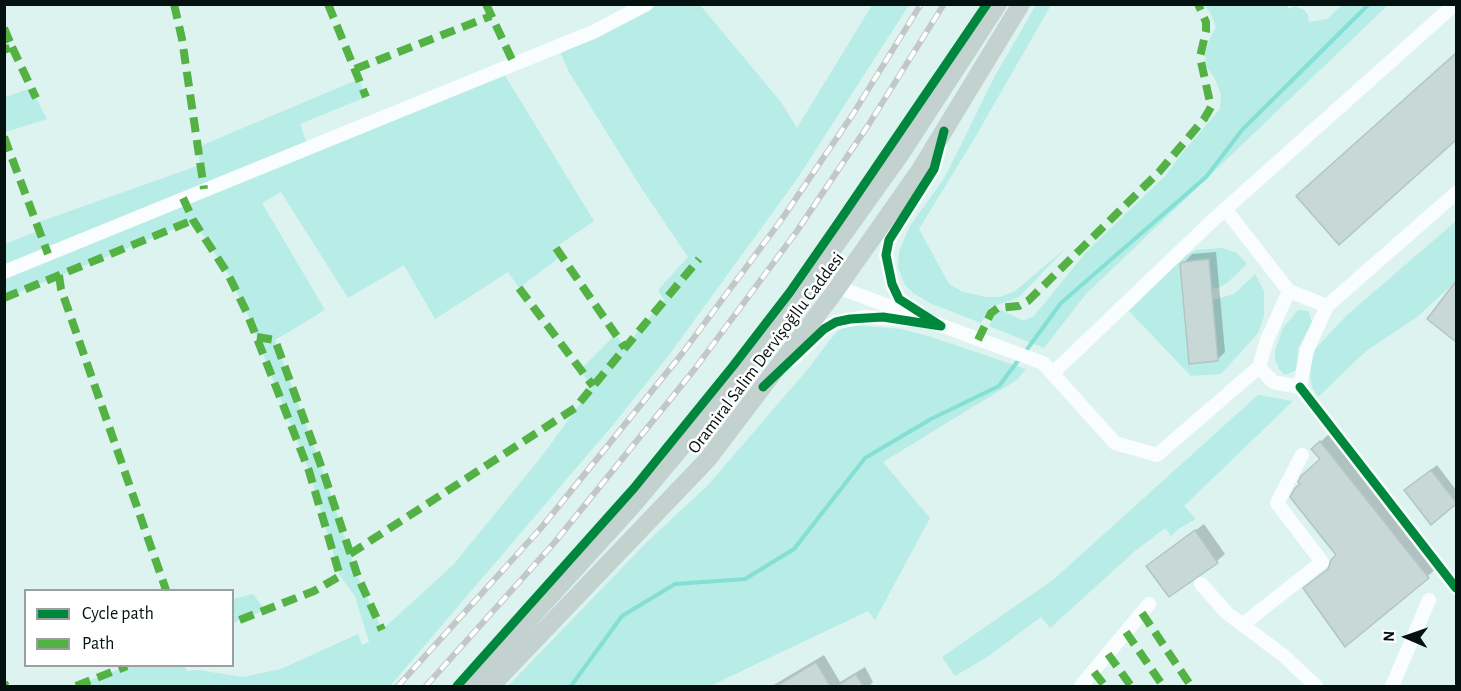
<!DOCTYPE html>
<meta charset="utf-8">
<style>
body{margin:0}
#map{position:relative;width:1461px;height:691px;overflow:hidden;background:#dcf3f0;font-family:"Alegreya Sans",sans-serif}
canvas{display:block}
.frame{position:absolute;inset:0;border:6px solid #03110f;pointer-events:none}
.legend{position:absolute;left:24px;top:589px;width:210px;height:78px;box-sizing:border-box;background:#fff;border:2px solid #9aa09f;margin:0;padding:8px 10px;list-style:none;font-size:18px;color:#03110f}
.legend li{display:flex;align-items:center;gap:12px;height:30px}
.legend b{width:30px;border:2px solid #9aa09f}
.north{position:absolute;left:1377px;top:607px;width:60px;height:60px;-webkit-text-stroke:4px #fff;paint-order:stroke;rotate:272deg;font-size:16px;font-weight:700;line-height:24px;text-align:center;color:#03110f}
.north::after{content:'';display:block;margin:auto;width:21px;height:27px;background:#03110f;clip-path:polygon(50% 0,100% 100%,50% 72%,0 100%)}
</style>
<div id="map">
<canvas width="1461" height="691"></canvas>
<div class="frame"></div>
<ul class="legend">
<li><b style="height:8px;background:#00873e"></b>Cycle path</li>
<li><b style="height:8px;background:#54b144"></b>Path</li>
</ul>
<div class="north">N</div>
</div>
<script>
const context = document.querySelector('canvas').getContext('2d');
context.lineJoin = 'round';
function paint(path, color) { context.fillStyle = color; context.fill(path, 'evenodd'); }
const shape = rows => new Path2D(rows.map(r => 'M' + r).join(''));
function strokePath(path, color, width, dash) { context.strokeStyle = color; context.lineWidth = width; context.lineCap = dash ? 'butt' : 'round'; context.setLineDash(dash || []); context.stroke(path); }
function write(font, color, halo, rows, align = 'center') {
  context.font = font + ' "Alegreya Sans",sans-serif'; context.lineWidth = 5; context.setLineDash([]); context.textBaseline = 'middle'; context.strokeStyle = halo; context.fillStyle = color; for (const [text, x, y, turn = 0] of rows) {
    context.save(); context.translate(x, y); context.rotate((+turn || 0) * Math.PI / 180); context.textAlign = isNaN(turn) ? turn : align; if (halo) context.strokeText(text, 0, 0); context.fillText(text, 0, 0); context.restore();
  }
}
paint(shape([
 [647,5,700,5,781,102,797,128,872,5,909,5,797,179,669,355,612,426,390,686,76,686,127,666,185,666,187,671,198,670,243,677,281,669,358,634,362,645,369,642,355,596,340,576,309,471,247,313,228,274,194,221,5,298,5,244,38,231,36,223,200,165,198,147,359,79,366,97,300,124,308,147,501,69,594,221,556,247,561,256,519,288,508,272,435,319,404,265,348,298,281,192,262,203,325,310,275,340,324,474,358,577,382,630,454,564,542,456,592,387,580,370,611,339,614,332,625,347,664,300,658,290,688,257,642,189,569,72,561,54,560,45],
 [1036,5,1051,5,974,139,919,229,949,284,963,292,986,297,999,297,1014,292,1066,248,1020,296,1012,300,990,307,981,323,932,304,913,293,905,285,898,267,899,251,910,226,945,177,995,76],
 [1203,5,1286,5,1289,9,1295,6,1304,10,1308,15,1309,22,1327,19,1342,5,1388,5,1086,294,1044,348,989,326,995,315,1001,310,1024,321,1034,316,1087,251,1165,176,1183,152,1220,109,1221,95,1215,79,1206,66,1205,55,1209,40,1216,27,1210,12],
 [31,88,47,119,5,132,5,97],
 [1456,221,1456,281,1417,317,1366,351,1318,397,1312,387,1310,374,1313,354,1316,348,1347,315],
 [1222,248,1237,253,1247,264,1227,283,1218,288,1211,289,1212,300,1234,294,1255,274,1264,291,1264,316,1258,333,1221,374,1191,376,1129,311,1185,256,1196,250],
 [1298,310,1308,311,1312,322,1298,348,1296,370,1285,375,1279,369,1275,360,1275,351,1283,328],
 [854,325,901,329,928,336,1026,369,1017,380,883,462,930,518,875,620,868,611,710,686,508,686,646,543,708,485,808,369,829,341,839,330],
 [1258,395,1293,401,1184,506,1196,519,1178,529,1171,536,1165,528,1135,551,1050,628,1041,617,990,655,955,676,942,657,1053,580],
 [253,594,265,610,233,623,233,599]
]), '#b8ece6');
paint(shape([
 [1456,54,1456,138,1339,243,1306,189],
 [1216,252,1225,352,1217,360,1182,265,1192,254],
 [1456,284,1456,340,1429,319],
 [1329,434,1436,569,1346,645,1313,581,1330,567,1338,555,1321,459,1313,449],
 [1437,465,1456,490,1456,503,1431,523,1412,485],
 [1204,524,1225,554,1217,561,1148,566],
 [824,655,840,682,865,667,873,682,869,686,772,686]
]), '#0003');
strokePath(shape([
 [1025,352,1061,303,1206,177,1242,130,1369,4],
 [571,686,622,616,675,584,745,579,794,549,865,458,931,419,999,386,1020,358]
]), '#84dfd5', 4);
const building = shape([
 [1456,53,1456,140,1339,245,1296,196,1456,53],
 [1209,259,1218,361,1189,364,1180,264,1183,262,1209,259],
 [1456,281,1456,342,1427,319,1456,281],
 [1320,441,1429,578,1345,647,1303,588,1328,569,1331,560,1336,555,1290,497,1295,488,1300,484,1298,482,1301,476,1320,459,1311,449,1320,441],
 [1431,470,1456,502,1456,504,1431,525,1404,490,1431,470],
 [1195,530,1218,563,1169,597,1146,566,1195,530],
 [816,662,831,687,775,687,816,662],
 [856,674,864,687,835,687,856,674]
]);
paint(building, '#c7d8d6');
strokePath(building, '#b3c5c3', 1.5);
strokePath(shape([
 [1225,209,1289,291],
 [4,272,593,32,647,4],
 [813,278,1043,363,1115,443,1157,455,1259,367,1273,382,1300,387,1456,588],
 [919,312,899,299,892,284,886,255,889,240,934,169,940,145],
 [791,361,824,329,836,322,865,317,909,320],
 [1259,367,1267,340,1289,291,1327,306],
 [1053,373,1212,221,1455,4],
 [1300,387,1307,350,1327,306,1456,193],
 [1201,584,1227,613,1284,656,1316,686],
 [1242,625,1322,562,1277,503,1302,455],
 [1081,686,1149,604],
 [1392,686,1429,600]
]), '#fafdfd', 14);
strokePath(shape([
 [469,686,634,504,710,413,805,288,900,155,998,4],
 [491,686,708,459,833,294,920,170,1021,4]
]), '#c3d1cf', 18);
const rail = shape([
 [398,686,541,528,681,355,782,219,853,114,921,4],
 [426,686,555,542,694,370,797,231,869,124,944,4]
]);
strokePath(rail, '#c2c8c7', 6);
strokePath(rail, '#fff', 4, [11]);
strokePath(shape([
 [174,4,182,39,204,189],
 [328,4,366,97],
 [486,4,514,64],
 [4,28,12,47,4,50],
 [12,47,36,98],
 [355,69,491,16],
 [4,137,48,254],
 [183,198,193,220,228,274,247,313,309,471,340,576,314,591,232,623],
 [556,248,625,348],
 [59,275,61,289,166,590],
 [519,288,593,386],
 [4,298,193,220],
 [257,337,275,340,324,474,358,577,382,630],
 [978,340,991,313,998,308,1019,306,1028,301,1159,172,1204,119,1211,107,1200,57,1206,31,1206,22,1198,4],
 [350,554,575,408,699,259],
 [1142,613,1191,686],
 [1126,632,1163,686],
 [1108,654,1131,686],
 [1094,672,1105,686],
 [4,683,6,686],
 [76,686,127,666]
]), '#54b144', 8, [15, 8]);
strokePath(shape([
 [763,387,824,329,836,322,850,319,883,317,941,326,899,299,892,284,886,255,889,240,934,169,944,131],
 [1300,387,1456,588],
 [457,686,634,488,733,366,790,292,840,220,987,4]
]), '#00873e', 9);
write('18px', '#03110f', '#fff', [
 ["Oramiral Salim Dervişoğllu Caddesi",766,353,-53]
]);
</script>
